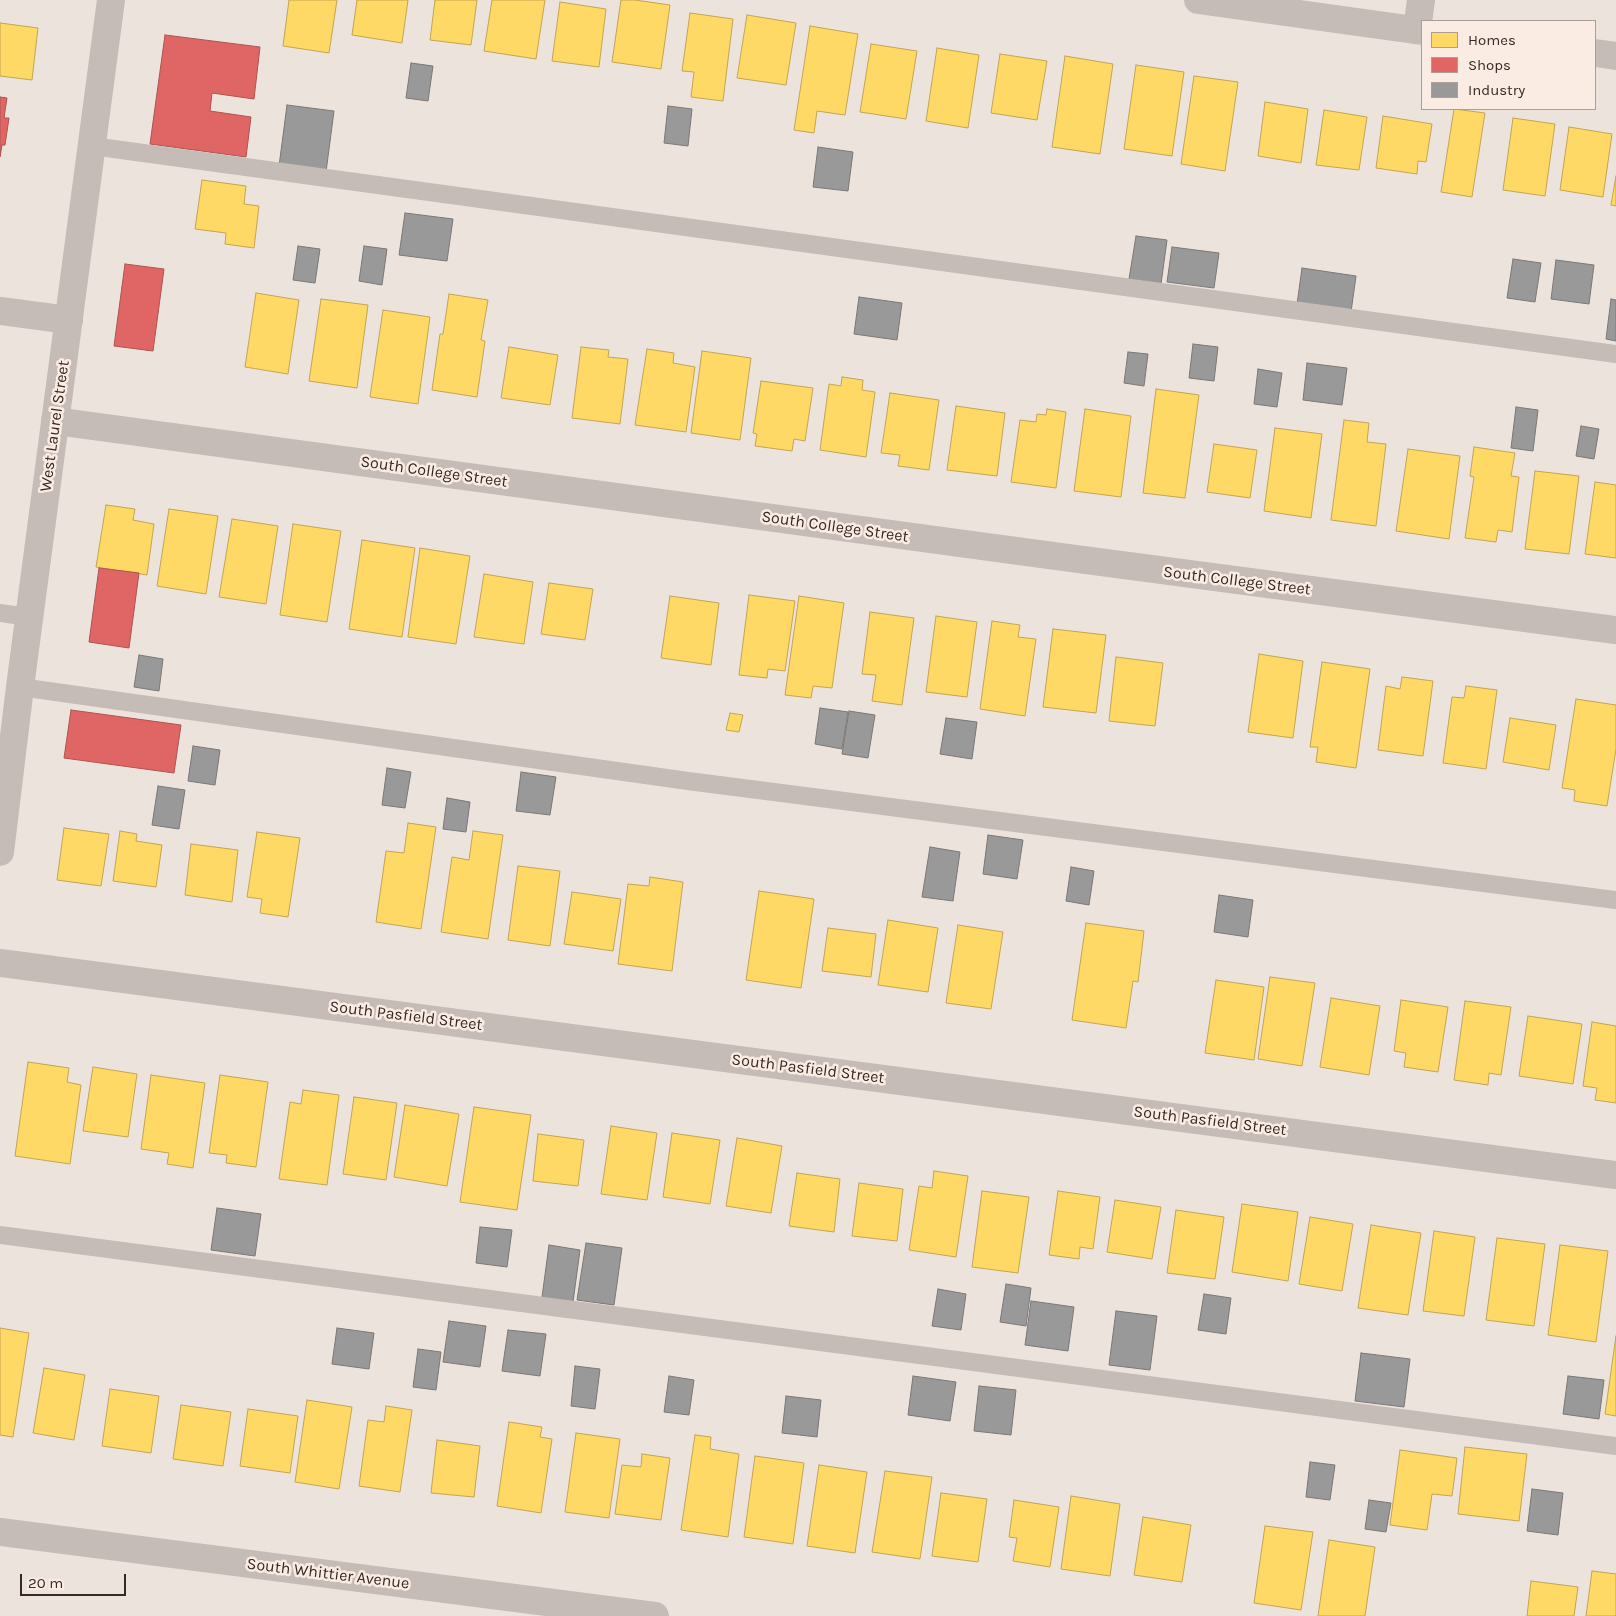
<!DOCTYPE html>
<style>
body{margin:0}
#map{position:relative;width:1616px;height:1616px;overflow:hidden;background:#ede3dd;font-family:Karla,sans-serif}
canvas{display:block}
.legend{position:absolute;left:1421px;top:20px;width:175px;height:90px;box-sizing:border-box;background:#fbece3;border:1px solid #ac9e97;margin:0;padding:6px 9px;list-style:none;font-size:15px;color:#362825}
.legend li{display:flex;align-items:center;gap:10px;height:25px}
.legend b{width:25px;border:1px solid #ac9e97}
.scale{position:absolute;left:20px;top:1574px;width:106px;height:22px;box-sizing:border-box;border:2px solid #362825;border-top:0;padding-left:6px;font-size:15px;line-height:18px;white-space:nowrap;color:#362825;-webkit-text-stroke:4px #fbece3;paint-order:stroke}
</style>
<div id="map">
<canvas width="1616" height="1616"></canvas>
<ul class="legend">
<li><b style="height:14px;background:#ffd966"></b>Homes</li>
<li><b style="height:14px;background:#e06666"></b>Shops</li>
<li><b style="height:14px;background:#999"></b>Industry</li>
</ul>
<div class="scale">20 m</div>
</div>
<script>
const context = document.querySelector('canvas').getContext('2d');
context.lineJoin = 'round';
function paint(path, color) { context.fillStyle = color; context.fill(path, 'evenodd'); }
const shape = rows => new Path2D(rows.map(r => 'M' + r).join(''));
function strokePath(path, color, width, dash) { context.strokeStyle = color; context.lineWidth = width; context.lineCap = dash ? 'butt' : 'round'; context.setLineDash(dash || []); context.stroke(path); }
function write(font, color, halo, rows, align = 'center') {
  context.font = font + ' Karla,sans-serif'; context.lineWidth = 5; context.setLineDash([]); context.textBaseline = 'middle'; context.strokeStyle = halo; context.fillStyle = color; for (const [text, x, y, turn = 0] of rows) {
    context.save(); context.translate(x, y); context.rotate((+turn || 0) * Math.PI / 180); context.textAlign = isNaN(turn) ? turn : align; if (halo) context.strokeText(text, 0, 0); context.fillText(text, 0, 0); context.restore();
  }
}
const homes = shape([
 [289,0,337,0,329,53,283,46,289,0],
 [357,0,408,0,402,43,352,35,357,0],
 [435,0,477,0,471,45,430,40,435,0],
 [492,0,545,0,536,59,484,51,492,0],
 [621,0,635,0,670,5,661,69,612,62,621,0],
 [560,2,606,9,599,67,552,61,560,2],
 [690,13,733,19,723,101,691,97,694,72,682,71,690,13],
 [747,15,796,23,786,85,737,78,747,15],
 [0,23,38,28,32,80,0,76,0,23],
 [810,26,858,34,845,115,817,111,814,133,794,130,810,26],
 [871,44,917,51,906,119,860,112,871,44],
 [937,48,979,55,968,128,926,121,937,48],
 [1000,54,1047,61,1037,120,991,113,1000,54],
 [1065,56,1113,64,1100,154,1052,147,1065,56],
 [1136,65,1184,72,1172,156,1124,149,1136,65],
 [1194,76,1238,82,1225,171,1181,164,1194,76],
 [1265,102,1308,109,1301,163,1258,156,1265,102],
 [1454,109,1485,113,1472,197,1441,192,1454,109],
 [1324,110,1367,117,1359,170,1316,165,1324,110],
 [1383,116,1432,124,1426,162,1418,161,1417,174,1376,168,1383,116],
 [1513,118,1555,124,1545,196,1503,190,1513,118],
 [1569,127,1612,134,1603,197,1560,190,1569,127],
 [1616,176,1616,206,1611,205,1616,176],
 [202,180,246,186,244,204,259,206,254,248,225,244,226,233,195,229,202,180],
 [256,293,299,300,288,374,245,367,256,293],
 [449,294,488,300,481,340,485,341,477,397,432,390,440,334,443,334,449,294],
 [321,299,368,305,357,388,309,381,321,299],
 [383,310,430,317,418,404,370,397,383,310],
 [509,347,558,355,550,405,501,398,509,347],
 [581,347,609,350,608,357,628,359,620,424,572,418,581,347],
 [647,349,674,353,673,363,695,367,686,432,635,425,647,349],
 [702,351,751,358,740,440,691,433,702,351],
 [842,377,863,380,862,390,875,392,866,457,820,450,829,384,841,386,842,377],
 [761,381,813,388,805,441,794,439,792,451,755,446,757,434,753,433,761,381],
 [1156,389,1199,395,1185,498,1143,493,1156,389],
 [890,393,939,400,929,470,898,466,900,455,881,453,890,393],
 [956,406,1005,413,997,476,947,470,956,406],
 [1047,409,1066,412,1056,488,1011,482,1020,420,1036,422,1037,414,1046,415,1047,409],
 [1085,409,1131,416,1121,497,1074,491,1085,409],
 [1344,420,1369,423,1367,442,1386,444,1376,526,1331,520,1344,420],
 [1275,428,1322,434,1311,518,1264,511,1275,428],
 [1214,444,1257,450,1250,498,1207,492,1214,444],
 [1474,447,1515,453,1511,476,1519,477,1512,532,1498,530,1496,542,1465,538,1474,477,1470,476,1474,447],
 [1408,449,1460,456,1449,539,1396,531,1408,449],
 [1535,471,1579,476,1569,554,1525,549,1535,471],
 [1595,482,1616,485,1616,558,1585,554,1595,482],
 [106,505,135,509,133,520,154,524,147,575,96,567,106,505],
 [169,509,218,516,206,594,157,586,169,509],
 [232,519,278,526,266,604,219,597,232,519],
 [293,524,341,531,327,622,280,615,293,524],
 [362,540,415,548,402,637,349,629,362,540],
 [420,548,470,556,456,644,408,637,420,548],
 [484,574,533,582,524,644,474,637,484,574],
 [549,583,593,589,585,640,541,634,549,583],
 [749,595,795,601,785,671,768,669,767,678,739,675,749,595],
 [670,596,719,603,711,665,661,658,670,596],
 [799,596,844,603,832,688,813,686,811,698,785,695,799,596],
 [870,612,914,618,902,705,872,701,876,675,862,674,870,612],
 [936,616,977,622,967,697,926,692,936,616],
 [992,621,1020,625,1018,637,1036,639,1025,716,980,709,992,621],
 [1053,629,1106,635,1096,713,1043,707,1053,629],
 [1259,654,1303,661,1293,738,1248,732,1259,654],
 [1116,657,1163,663,1155,726,1109,721,1116,657],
 [1322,662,1370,669,1356,768,1316,762,1318,747,1310,747,1322,662],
 [1402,677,1433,681,1423,756,1378,750,1386,686,1400,689,1402,677],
 [1466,686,1497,690,1486,769,1443,763,1452,697,1464,698,1466,686],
 [1576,699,1616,705,1616,749,1607,806,1574,801,1575,790,1562,788,1576,699],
 [730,713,743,715,739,732,726,730,730,713],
 [1510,718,1556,725,1549,770,1503,762,1510,718],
 [408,823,436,827,421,929,376,922,386,851,404,853,408,823],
 [64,828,109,834,101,886,57,880,64,828],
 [120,831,137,834,136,841,162,845,156,887,113,881,120,831],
 [473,831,503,835,488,939,441,932,452,857,469,860,473,831],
 [257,832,300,838,288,917,260,913,262,899,247,897,257,832],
 [191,844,238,850,232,902,185,895,191,844],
 [518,866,560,871,550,946,508,940,518,866],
 [650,877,683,882,672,971,618,964,628,884,649,886,650,877],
 [759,891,814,899,801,988,746,980,759,891],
 [572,892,621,899,613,951,564,944,572,892],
 [888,920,938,928,928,992,878,985,888,920],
 [1086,923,1144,931,1138,982,1133,981,1126,1028,1072,1020,1086,923],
 [958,925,1003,932,991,1009,946,1003,958,925],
 [828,928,876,934,871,977,822,971,828,928],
 [1270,977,1315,983,1302,1066,1258,1059,1270,977],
 [1216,980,1264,987,1254,1060,1205,1053,1216,980],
 [1331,998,1380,1006,1369,1075,1320,1067,1331,998],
 [1401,1000,1448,1007,1438,1072,1404,1067,1406,1053,1394,1051,1401,1000],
 [1465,1001,1511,1007,1501,1075,1489,1073,1488,1085,1454,1080,1465,1001],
 [1528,1016,1582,1024,1573,1084,1519,1076,1528,1016],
 [1592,1022,1616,1026,1616,1103,1595,1100,1597,1088,1583,1086,1592,1022],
 [28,1062,69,1068,67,1082,81,1085,70,1164,15,1156,28,1062],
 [93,1067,137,1074,128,1137,83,1131,93,1067],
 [151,1075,205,1083,193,1168,167,1164,169,1153,141,1149,151,1075],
 [220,1075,268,1082,256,1167,226,1163,227,1155,209,1153,220,1075],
 [303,1090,339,1095,327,1185,279,1179,290,1102,301,1104,303,1090],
 [354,1097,397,1103,386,1180,343,1174,354,1097],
 [405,1105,459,1114,447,1186,394,1177,405,1105],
 [474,1107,531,1115,517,1210,460,1202,474,1107],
 [611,1126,657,1133,647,1200,601,1194,611,1126],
 [672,1133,720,1140,710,1204,663,1197,672,1133],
 [538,1134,584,1140,578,1186,533,1181,538,1134],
 [737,1138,782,1146,771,1213,726,1206,737,1138],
 [934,1171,968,1176,956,1257,909,1250,919,1186,932,1188,934,1171],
 [797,1173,840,1179,834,1232,789,1226,797,1173],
 [859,1183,903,1189,897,1241,852,1236,859,1183],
 [982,1191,1029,1197,1018,1273,972,1267,982,1191],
 [1058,1191,1100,1197,1093,1249,1080,1247,1079,1259,1049,1255,1058,1191],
 [1115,1200,1161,1207,1152,1259,1107,1252,1115,1200],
 [1242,1204,1298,1212,1288,1281,1232,1272,1242,1204],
 [1176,1210,1224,1217,1215,1279,1167,1273,1176,1210],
 [1310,1217,1353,1224,1342,1291,1299,1284,1310,1217],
 [1371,1225,1421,1233,1408,1315,1358,1308,1371,1225],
 [1434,1231,1475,1237,1464,1316,1423,1311,1434,1231],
 [1497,1238,1545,1244,1534,1326,1486,1320,1497,1238],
 [1560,1245,1608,1251,1596,1342,1548,1335,1560,1245],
 [0,1328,29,1333,13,1437,0,1435,0,1328],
 [1616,1336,1616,1416,1605,1414,1616,1336],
 [44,1368,85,1375,74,1440,33,1433,44,1368],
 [110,1389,159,1396,151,1453,102,1446,110,1389],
 [307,1400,352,1407,339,1489,295,1482,307,1400],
 [181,1405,231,1412,223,1466,173,1459,181,1405],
 [386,1406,412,1410,400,1492,359,1486,368,1420,384,1422,386,1406],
 [248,1409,298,1416,290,1473,240,1466,248,1409],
 [509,1422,542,1427,540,1437,552,1439,541,1513,497,1506,509,1422],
 [576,1433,620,1439,609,1518,565,1512,576,1433],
 [695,1435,711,1437,710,1449,739,1454,728,1537,681,1530,695,1435],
 [437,1440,480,1446,474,1497,431,1493,437,1440],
 [1465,1447,1527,1454,1519,1521,1458,1514,1465,1447],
 [1400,1450,1457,1458,1452,1496,1432,1494,1427,1530,1390,1525,1400,1450],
 [642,1454,670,1458,661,1520,615,1514,622,1465,641,1467,642,1454],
 [755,1456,804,1463,793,1544,744,1537,755,1456],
 [819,1465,867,1472,855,1553,807,1546,819,1465],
 [885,1471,932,1477,920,1559,872,1552,885,1471],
 [941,1493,987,1499,978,1562,932,1556,941,1493],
 [1071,1496,1120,1504,1110,1576,1061,1569,1071,1496],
 [1014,1500,1059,1507,1050,1567,1013,1561,1017,1538,1009,1537,1014,1500],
 [1143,1517,1191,1525,1182,1582,1134,1575,1143,1517],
 [1265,1526,1313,1532,1301,1610,1254,1603,1265,1526],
 [1329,1540,1375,1547,1365,1616,1318,1616,1329,1540],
 [1592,1571,1616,1574,1616,1616,1586,1616,1592,1571],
 [1531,1581,1578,1587,1574,1616,1527,1616,1531,1581]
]);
paint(homes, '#ffd966');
strokePath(homes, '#c3a452', 1);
const shops = shape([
 [165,35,260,47,254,99,212,93,210,111,251,117,246,157,150,144,165,35],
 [0,97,7,98,4,118,9,118,5,145,2,145,0,157,0,97],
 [125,264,164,269,153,351,114,346,125,264],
 [99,568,139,573,129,648,89,642,99,568],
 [71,710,181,725,174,773,64,758,71,710]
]);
paint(shops, '#e06666');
strokePath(shops, '#ad5352', 1);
const industry = shape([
 [411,63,433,66,428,101,406,98,411,63],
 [287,105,334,111,326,172,279,166,287,105],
 [668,106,692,109,688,146,664,143,668,106],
 [818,147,853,152,848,191,813,187,818,147],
 [405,213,453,219,447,261,399,255,405,213],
 [1136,236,1167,240,1161,284,1129,279,1136,236],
 [298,246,320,249,315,283,293,280,298,246],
 [364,246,387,249,382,285,359,281,364,246],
 [1172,247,1219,253,1214,288,1167,282,1172,247],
 [1513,259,1541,263,1535,302,1507,298,1513,259],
 [1556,260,1594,265,1589,304,1551,299,1556,260],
 [1302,268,1356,276,1351,312,1297,304,1302,268],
 [859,297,902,303,897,340,854,334,859,297],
 [1611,299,1616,300,1616,341,1606,339,1611,299],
 [1193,344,1218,347,1214,381,1189,378,1193,344],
 [1128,352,1148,354,1144,386,1124,383,1128,352],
 [1307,363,1347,368,1342,405,1303,400,1307,363],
 [1258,369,1282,373,1277,407,1254,404,1258,369],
 [1516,407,1538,410,1533,451,1511,448,1516,407],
 [1581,426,1599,429,1594,459,1576,456,1581,426],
 [139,655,163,659,159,691,134,687,139,655],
 [820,708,848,712,842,749,815,744,820,708],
 [849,711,875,715,868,758,842,754,849,711],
 [946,718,977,722,972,759,940,754,946,718],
 [193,746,220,750,215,785,188,781,193,746],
 [387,768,411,772,405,808,382,805,387,768],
 [521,772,556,777,550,815,516,811,521,772],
 [158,786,185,790,179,829,152,825,158,786],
 [447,798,470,802,466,832,443,829,447,798],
 [988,835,1023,840,1017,879,983,874,988,835],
 [930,847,960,852,953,901,922,897,930,847],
 [1071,867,1094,871,1089,905,1066,901,1071,867],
 [1219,895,1253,900,1248,937,1214,932,1219,895],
 [217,1208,261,1214,255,1256,211,1250,217,1208],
 [480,1227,512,1230,507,1267,476,1263,480,1227],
 [586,1243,622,1248,614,1305,577,1300,586,1243],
 [549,1245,580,1250,573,1302,542,1297,549,1245],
 [1006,1284,1031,1288,1026,1326,1000,1322,1006,1284],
 [938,1289,966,1294,961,1330,932,1326,938,1289],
 [1204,1294,1231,1298,1226,1334,1198,1330,1204,1294],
 [1031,1301,1074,1307,1068,1351,1025,1345,1031,1301],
 [1116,1311,1157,1316,1150,1370,1109,1365,1116,1311],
 [449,1321,486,1326,480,1367,443,1362,449,1321],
 [337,1328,374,1333,369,1369,332,1364,337,1328],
 [508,1330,546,1334,540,1376,502,1371,508,1330],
 [418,1349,441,1352,436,1390,413,1387,418,1349],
 [1361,1353,1410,1359,1404,1407,1355,1401,1361,1353],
 [575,1366,600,1369,595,1409,571,1406,575,1366],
 [669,1376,694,1380,689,1415,664,1412,669,1376],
 [913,1376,956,1382,950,1421,908,1415,913,1376],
 [1568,1376,1604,1380,1599,1419,1563,1414,1568,1376],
 [979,1386,1016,1390,1011,1435,974,1431,979,1386],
 [786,1396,821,1400,817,1437,782,1433,786,1396],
 [1310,1462,1335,1465,1330,1500,1306,1497,1310,1462],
 [1532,1489,1563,1493,1558,1535,1527,1531,1532,1489],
 [1369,1500,1391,1503,1386,1532,1365,1529,1369,1500]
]);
paint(industry, '#999');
strokePath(industry, '#7b7776', 1);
strokePath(shape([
 [92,146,1616,354],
 [0,613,29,617],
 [20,687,688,781,1616,900],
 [0,1235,1616,1446]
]), '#c5bbb7', 18);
strokePath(shape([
 [1417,30,1421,0],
 [0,311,69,320],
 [55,421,1077,559,1616,630],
 [0,963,1616,1175],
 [0,1532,655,1616]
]), '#c5bbb7', 28);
strokePath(shape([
 [1198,0,1422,31],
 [1595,53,1616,56],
 [0,852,20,687,111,0]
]), '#c5bbb7', 28);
write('16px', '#362825', '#fbece3', [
 ["West Laurel Street",55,426,-82],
 ["South College Street",434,472,8],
 ["South College Street",835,527,8],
 ["South College Street",1237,581,7],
 ["South Pasfield Street",406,1016,7],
 ["South Pasfield Street",808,1069,7],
 ["South Pasfield Street",1210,1121,7],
 ["South Whittier Avenue",328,1574,7]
]);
</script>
